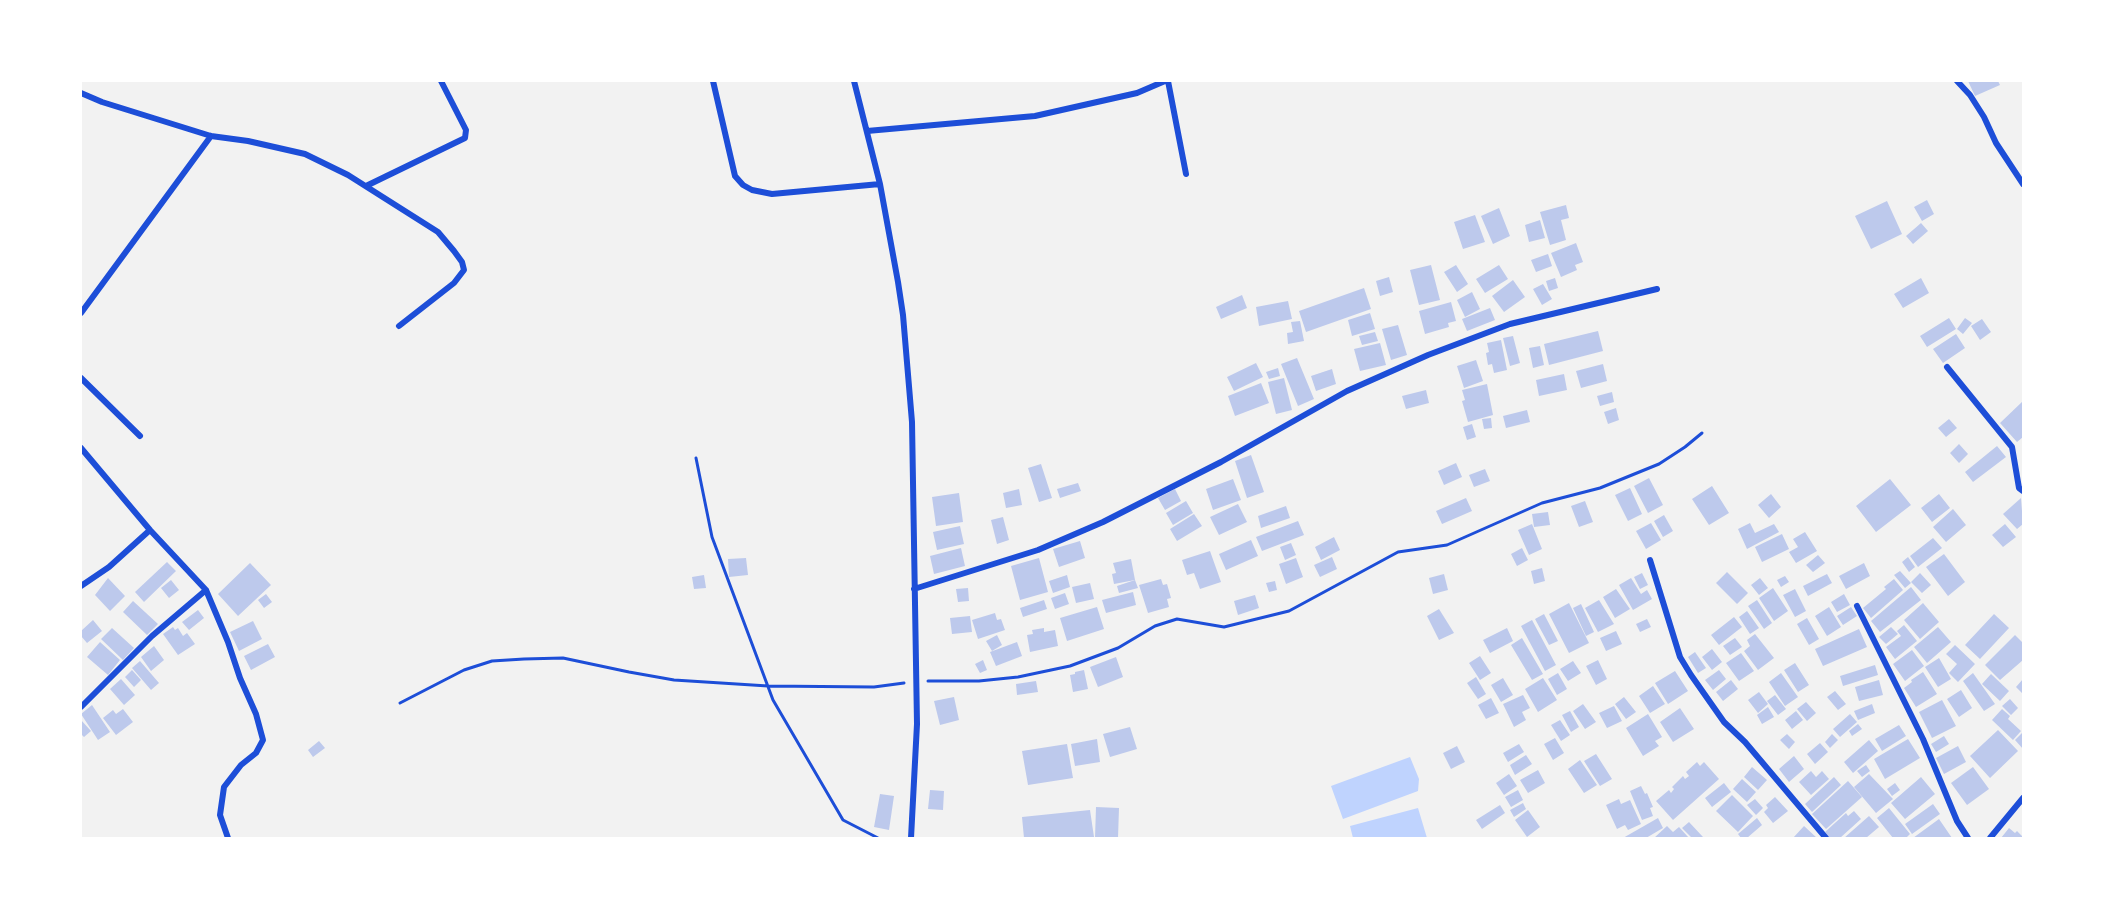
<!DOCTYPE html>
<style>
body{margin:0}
#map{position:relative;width:2104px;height:919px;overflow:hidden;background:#f2f2f2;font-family:"Roboto Condensed",sans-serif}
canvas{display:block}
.frame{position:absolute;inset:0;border:82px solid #fff;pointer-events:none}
</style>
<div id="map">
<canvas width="2104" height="919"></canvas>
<div class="frame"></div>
</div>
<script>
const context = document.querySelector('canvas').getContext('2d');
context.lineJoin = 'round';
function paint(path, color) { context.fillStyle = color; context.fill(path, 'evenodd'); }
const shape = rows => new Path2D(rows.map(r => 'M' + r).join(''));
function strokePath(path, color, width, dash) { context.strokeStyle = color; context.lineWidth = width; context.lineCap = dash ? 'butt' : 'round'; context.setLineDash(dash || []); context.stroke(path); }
paint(shape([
 [1410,757,1419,779,1418,791,1343,819,1331,786],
 [1418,808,1427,838,1353,838,1350,826]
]), '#bfd3fe');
paint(shape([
 [1968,81,1998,81,2000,85,1975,96],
 [1927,200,1934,214,1922,221,1914,207],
 [1887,201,1902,234,1871,249,1855,216],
 [1566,205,1569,218,1561,220,1566,240,1550,245,1540,212],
 [1499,208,1510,236,1493,244,1481,216],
 [1475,215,1485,242,1463,249,1454,222],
 [1540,220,1545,238,1529,242,1525,225],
 [1921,223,1928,231,1913,244,1906,236],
 [1576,243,1583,262,1575,265,1577,270,1561,277,1551,253],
 [1548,254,1552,266,1536,272,1531,260],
 [1431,265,1440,300,1419,305,1410,270],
 [1456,265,1468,284,1457,292,1444,272],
 [1499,265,1508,279,1485,293,1476,279],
 [1389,277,1393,292,1380,296,1376,281],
 [1555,278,1558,288,1549,291,1546,281],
 [1921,278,1929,293,1903,308,1894,294],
 [1513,280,1525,297,1504,312,1492,296],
 [1543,284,1552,299,1542,305,1533,289],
 [1364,288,1371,309,1306,332,1299,311],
 [1472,292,1480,309,1465,317,1457,300],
 [1242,295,1247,308,1221,319,1216,307],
 [1288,301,1292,319,1259,326,1256,307],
 [1451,302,1456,321,1448,323,1449,327,1425,334,1419,311],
 [1490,308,1495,320,1467,331,1462,319],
 [1370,313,1375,329,1352,336,1348,320],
 [1949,318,1956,329,1927,347,1920,336],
 [1965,318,1972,323,1963,334,1957,329],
 [1982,319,1991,332,1980,340,1971,326],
 [1300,321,1304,341,1288,344,1287,333,1293,332,1291,322],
 [1398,325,1407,355,1391,360,1382,329],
 [1598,331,1603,351,1549,365,1544,344],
 [1375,332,1378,341,1362,345,1359,336],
 [1956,334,1965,348,1943,363,1933,349],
 [1513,336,1520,363,1510,366,1503,338],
 [1501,340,1507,370,1494,373,1492,364,1488,365,1486,353,1489,352,1487,343],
 [1380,343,1386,365,1360,371,1354,349],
 [1540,346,1544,365,1533,368,1529,348],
 [1297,358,1314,399,1298,406,1281,364],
 [1476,360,1483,381,1464,388,1457,366],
 [1256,363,1263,377,1234,391,1227,377],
 [1603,364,1607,381,1581,388,1576,371],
 [1278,368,1280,376,1269,379,1266,372],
 [1332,369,1336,384,1316,391,1311,376],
 [1564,374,1567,390,1539,396,1536,380],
 [1284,378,1292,410,1276,414,1268,382],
 [1261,383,1269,403,1235,416,1228,396],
 [1487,384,1493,415,1468,422,1462,401,1465,400,1462,390],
 [1426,390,1429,403,1406,409,1402,396],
 [1612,392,1614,402,1600,406,1597,396],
 [2023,401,2023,437,2017,442,2000,423],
 [1616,408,1619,420,1608,424,1604,412],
 [1527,410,1530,422,1506,428,1503,416],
 [1491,418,1492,428,1484,429,1482,419],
 [1949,419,1957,428,1946,437,1938,428],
 [1472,424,1476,437,1467,440,1463,427],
 [1959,444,1968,454,1959,463,1950,453],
 [1997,446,2006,457,1973,482,1965,472],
 [1251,455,1264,492,1247,498,1235,461],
 [1456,463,1462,477,1444,485,1438,471],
 [1041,464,1052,498,1039,502,1028,468],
 [1485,469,1490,481,1474,487,1469,475],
 [1649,478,1663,505,1648,513,1634,486],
 [1233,479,1241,500,1213,510,1206,489],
 [1890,479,1911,505,1876,532,1856,506],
 [1078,483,1081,491,1060,498,1057,489],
 [1712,486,1729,513,1709,525,1692,499],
 [1630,488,1642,514,1628,521,1615,495],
 [1019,489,1022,505,1006,508,1003,493],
 [1175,489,1181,501,1165,510,1158,498],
 [959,493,963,522,936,526,932,497],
 [1771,494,1781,507,1769,518,1758,505],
 [1939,494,1950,508,1932,522,1921,508],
 [1466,498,1472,511,1442,524,1436,511],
 [2021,498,2023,524,2017,529,2003,514],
 [1186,501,1193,513,1173,525,1166,513],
 [1585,501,1593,522,1579,527,1571,506],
 [1238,504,1247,522,1219,535,1210,517],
 [1286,506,1290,518,1261,528,1258,516],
 [1953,509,1966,525,1946,542,1933,527],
 [1548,512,1550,525,1534,527,1532,514],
 [1194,514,1202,526,1177,541,1170,529],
 [1664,515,1673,531,1663,537,1654,521],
 [1003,517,1009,540,997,544,991,520],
 [1298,521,1304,535,1262,551,1256,537],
 [1651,523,1661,540,1646,549,1636,531],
 [1750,523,1755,533,1774,524,1779,532,1747,549,1738,529],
 [1532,524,1542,549,1529,555,1518,530],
 [2005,524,2016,537,2003,547,1992,535],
 [960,526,964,544,937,550,933,532],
 [1805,532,1817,551,1796,563,1789,552,1798,547,1793,539],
 [1782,534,1789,549,1762,562,1755,547],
 [1334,537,1340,550,1321,560,1315,547],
 [1933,538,1942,548,1918,567,1910,556],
 [1251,540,1258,556,1226,570,1219,554],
 [1080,541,1085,558,1059,567,1053,549],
 [1291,543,1296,555,1285,560,1280,547],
 [961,548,965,566,934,574,930,556],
 [1522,548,1528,560,1517,566,1511,554],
 [1210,551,1221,582,1200,589,1194,573,1187,575,1182,560],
 [1944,554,1965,582,1948,596,1926,567],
 [1818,555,1825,563,1813,572,1806,565],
 [1332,557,1337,569,1320,577,1314,565],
 [1908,557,1915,567,1909,572,1902,562],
 [746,558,748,575,729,577,728,559],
 [1039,558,1048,592,1020,600,1011,566],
 [1296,558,1303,577,1286,584,1279,564],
 [1131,559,1135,580,1114,584,1112,574,1116,573,1113,563],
 [167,562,176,571,144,602,135,592],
 [250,563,271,585,238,616,218,594],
 [1864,563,1870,576,1846,589,1839,576],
 [1542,568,1545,581,1534,584,1531,571],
 [1900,571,1911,583,1905,588,1894,575],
 [1727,572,1748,593,1737,604,1716,583],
 [1642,573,1648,585,1640,589,1634,577],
 [1920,573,1931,585,1922,593,1911,582],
 [1444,574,1448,590,1433,594,1429,578],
 [1827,574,1832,583,1808,596,1803,586],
 [704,575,706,588,694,589,692,577],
 [1067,575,1070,587,1053,593,1049,581],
 [1785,576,1789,582,1781,587,1777,580],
 [108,578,125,596,110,611,95,595],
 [1631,578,1641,594,1647,590,1652,599,1633,610,1619,585],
 [1760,578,1768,588,1759,595,1751,585],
 [1161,579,1163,585,1167,584,1171,598,1167,599,1169,607,1148,613,1139,585],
 [1894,579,1903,590,1871,618,1863,608,1886,589,1884,587],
 [171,580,179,590,169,598,161,588],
 [1135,580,1138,588,1119,593,1117,586],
 [1275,581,1277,590,1269,592,1266,583],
 [1090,583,1094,599,1076,603,1072,587],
 [1911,587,1921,600,1880,632,1871,621],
 [968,588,969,601,958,602,956,589],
 [1773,588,1788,611,1774,621,1759,598],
 [1616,589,1630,609,1615,618,1603,597],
 [1795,589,1806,611,1795,617,1783,595],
 [1133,592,1136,605,1106,613,1102,600],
 [1065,593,1069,604,1055,609,1051,598],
 [266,594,272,602,264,608,258,600],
 [1844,594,1850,605,1837,612,1831,602],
 [1255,595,1259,608,1238,615,1234,601],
 [1044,600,1047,609,1023,617,1020,608],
 [1599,600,1614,624,1598,632,1585,608],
 [1757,600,1772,623,1764,629,1748,606],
 [133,601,158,624,147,635,123,612],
 [1569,603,1589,643,1569,653,1549,614],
 [1923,603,1939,622,1920,639,1904,620],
 [1581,604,1594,632,1586,636,1573,608],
 [1097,607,1104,629,1067,641,1060,618],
 [1829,607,1841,627,1827,636,1815,616],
 [1851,607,1857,616,1843,625,1837,616],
 [1439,609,1454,633,1439,640,1427,616],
 [198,610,204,618,189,630,182,622],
 [1747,611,1759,628,1750,634,1739,617],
 [995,613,997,620,1001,619,1005,630,978,639,972,620],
 [1544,614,1558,641,1549,645,1535,619],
 [1994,614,2009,628,1980,659,1965,645],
 [970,616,972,632,952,634,950,618],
 [1734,617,1742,627,1719,645,1711,635],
 [1807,618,1819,639,1809,645,1797,624],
 [1647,619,1651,627,1640,632,1636,624],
 [93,620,102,631,87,643,81,636,81,631],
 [1532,620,1556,665,1545,671,1521,626],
 [253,621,262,639,239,651,230,632],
 [1904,625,1917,641,1895,659,1886,647,1901,636,1897,631],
 [173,627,175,630,178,628,183,636,187,633,195,644,178,655,163,634],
 [1891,627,1898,634,1886,644,1879,637],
 [1938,627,1951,642,1927,663,1914,647],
 [112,628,134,648,123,660,101,639],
 [1044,628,1044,632,1055,630,1058,646,1030,652,1027,635,1033,634,1032,630],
 [1507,628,1513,641,1490,653,1483,640],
 [1859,629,1867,647,1823,666,1815,649],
 [1616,631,1622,644,1606,651,1600,638],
 [1755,634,1774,658,1758,670,1744,651,1750,646,1747,640],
 [997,635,1002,645,992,651,986,641],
 [2015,635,2023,643,2023,660,2000,680,1985,665],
 [1522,638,1543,674,1532,680,1511,645],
 [1735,638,1742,647,1730,655,1723,646],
 [100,642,120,660,108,675,87,657],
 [1017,642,1022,656,996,666,990,652],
 [268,644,275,657,251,670,244,656],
 [1955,645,1975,664,1958,682,1949,673,1957,664,1946,654],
 [154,646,164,660,151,671,141,657],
 [1712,649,1722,662,1712,670,1702,657],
 [1912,650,1924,666,1905,681,1893,664],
 [1695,652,1706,668,1698,673,1688,657],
 [1741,653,1754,671,1739,681,1726,663],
 [1480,656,1491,673,1480,680,1469,663],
 [1116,657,1123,677,1098,687,1090,667],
 [1939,658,1951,679,1938,687,1925,667],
 [983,660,987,670,980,673,975,664],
 [1598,660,1607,679,1596,685,1586,666],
 [140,661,159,683,151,690,132,668],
 [1573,661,1581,673,1568,681,1560,669],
 [1795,663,1809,685,1798,692,1784,670],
 [1875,665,1878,675,1843,686,1840,676],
 [132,670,141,680,134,687,125,677],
 [1084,670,1088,689,1073,692,1070,675,1075,674,1075,672],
 [1719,670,1726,679,1713,690,1705,680],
 [1675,671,1688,691,1668,704,1655,683],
 [1923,672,1937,694,1916,707,1904,688,1912,682,1911,680],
 [1558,673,1567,689,1557,695,1548,679],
 [1781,673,1798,697,1785,706,1769,682],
 [1973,673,1995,704,1984,711,1963,681],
 [1991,674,2009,691,2000,701,1982,684],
 [1476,677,1486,694,1478,699,1467,683],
 [1503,678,1513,695,1501,702,1491,685],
 [1543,678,1557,700,1538,712,1525,689],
 [121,679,135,695,124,705,110,689],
 [2023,679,2023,694,2016,687],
 [1731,680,1738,689,1723,701,1716,692],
 [1879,680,1883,695,1859,701,1855,687],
 [1036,681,1038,692,1017,695,1016,684],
 [1653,686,1665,704,1650,713,1639,696],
 [1961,690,1972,708,1959,717,1947,699],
 [1835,691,1846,704,1838,710,1827,697],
 [1759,692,1768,704,1758,713,1748,700],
 [1523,695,1530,708,1522,712,1526,720,1514,727,1503,704],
 [1775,695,1786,709,1778,715,1767,701],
 [954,697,959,720,940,725,934,701],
 [1624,697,1636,712,1626,719,1615,704],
 [1491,698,1499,713,1486,719,1478,705],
 [2010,699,2018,708,2011,715,2002,706],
 [1942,700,1956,726,1932,738,1919,712],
 [1806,702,1816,713,1807,721,1797,709],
 [1583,704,1596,722,1585,729,1573,711],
 [1872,704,1875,713,1858,720,1854,711],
 [92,705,110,732,98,740,81,714],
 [1614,706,1622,721,1607,728,1599,713],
 [1768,707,1774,717,1762,724,1757,715],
 [1680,708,1694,729,1673,742,1660,722],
 [123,709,133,722,116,735,103,718,113,710,116,714],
 [2002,709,2010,716,2008,719,2021,731,2013,740,1992,720],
 [1570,711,1579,727,1571,732,1562,715],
 [1796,711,1803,720,1792,729,1785,720],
 [1648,714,1662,737,1655,741,1659,746,1643,756,1626,728],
 [1850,714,1857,722,1840,737,1833,729],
 [81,720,91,731,84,737,81,734],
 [1560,720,1570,735,1561,741,1551,725],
 [1858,724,1862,729,1852,736,1849,731],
 [1899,725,1906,736,1882,751,1875,739],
 [1130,727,1137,749,1110,757,1103,734],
 [1998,730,2018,751,1990,778,1970,756],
 [2023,732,2023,749,2015,740],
 [1787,734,1795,742,1789,749,1780,740],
 [1832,734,1838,740,1830,748,1825,742],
 [1944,736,1949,744,1936,752,1931,744],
 [1555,738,1564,753,1553,760,1544,744],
 [1097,739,1100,762,1075,766,1071,744],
 [1908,739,1920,758,1885,779,1874,759],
 [1869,740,1878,751,1853,773,1844,762],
 [319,741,325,748,313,757,308,750],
 [1820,743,1828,752,1815,764,1807,754],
 [1067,744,1073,778,1028,785,1022,751],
 [1519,744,1524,752,1508,762,1503,753],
 [1457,746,1465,762,1451,769,1443,753],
 [1958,746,1966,762,1944,774,1936,758],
 [1596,754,1612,779,1600,786,1584,761],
 [1526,755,1532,764,1515,775,1510,765],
 [1794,756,1804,769,1789,782,1779,769],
 [1580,760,1597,785,1584,793,1568,769],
 [1697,762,1700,766,1704,762,1719,779,1673,820,1656,801,1669,790,1671,793,1674,789,1672,787,1683,776,1685,779,1689,776,1686,772],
 [1866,765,1870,771,1862,777,1857,771],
 [1752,767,1767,780,1758,790,1744,777],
 [1973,767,1989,789,1967,805,1951,783],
 [1538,770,1545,783,1528,793,1520,780],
 [1811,771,1816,777,1822,771,1829,779,1811,795,1799,782],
 [1509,774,1517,786,1504,795,1496,783],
 [1869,774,1893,799,1876,813,1854,787],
 [1834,777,1841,785,1812,812,1805,804],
 [1921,777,1935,794,1905,819,1891,803],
 [1742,779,1756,792,1747,802,1733,789],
 [1848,781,1862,797,1826,829,1812,814],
 [1724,783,1731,792,1712,807,1705,798],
 [1895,783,1900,790,1892,796,1887,789],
 [1641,786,1645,794,1647,793,1653,807,1650,808,1653,816,1642,820,1630,791],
 [930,790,944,791,943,810,928,809],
 [1518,790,1523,800,1511,807,1505,797],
 [880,794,894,796,889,830,874,827],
 [1732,795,1753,816,1738,832,1716,811],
 [1775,797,1788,811,1773,823,1764,812,1768,808,1766,805],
 [1619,799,1621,804,1630,800,1641,824,1628,830,1625,825,1617,829,1606,805],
 [1755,799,1763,808,1756,815,1747,805],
 [1523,803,1526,809,1514,817,1510,810],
 [1933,804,1940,814,1912,834,1905,824],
 [1500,805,1505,813,1482,829,1476,820],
 [1096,807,1119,808,1118,838,1095,838],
 [1889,808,1910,834,1906,838,1893,838,1877,818],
 [1090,810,1094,837,1024,838,1022,817],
 [1528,810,1540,827,1527,837,1515,820],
 [1854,811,1861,819,1840,838,1830,838,1825,832,1846,813,1848,816],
 [1869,816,1879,827,1866,838,1844,838],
 [1658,818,1663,828,1646,838,1623,838],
 [1757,818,1762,825,1747,838,1741,838,1738,834],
 [1939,819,1952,838,1913,838],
 [1689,822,1703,837,1701,838,1692,838,1682,828],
 [1667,826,1673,832,1679,827,1689,838,1654,838],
 [1804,826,1817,838,1793,838],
 [2009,828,2015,833,2017,831,2023,837,2001,838]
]), '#bdc9ec');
strokePath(shape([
 [696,458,712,537,773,700,843,820,878,838],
 [928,681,979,681,1018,677,1070,666,1118,648,1155,626,1177,619,1224,627,1289,611,1398,552,1447,545,1542,503,1600,488,1659,464,1685,447,1702,433],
 [400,703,464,670,492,661,524,659,563,658,629,672,674,680,768,686,874,687,904,683]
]), '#1d4ed8', 3);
strokePath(shape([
 [713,81,735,176,743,185,752,190,772,194,880,184],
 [854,81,880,184,898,282,903,315,912,422,917,724,911,838],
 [1168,81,1186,174],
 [1957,81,1970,95,1984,117,1996,143,2023,184],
 [81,93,102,102,211,136,248,141,305,154,348,175,438,232,454,251,462,262,464,270,454,283,399,326],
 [867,131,1035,116,1137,93,1165,81],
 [366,186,465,138,466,130,441,81],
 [81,313,211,136],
 [1947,367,2012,447,2019,488,2023,491],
 [81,378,140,436],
 [81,448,150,530,206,590,228,642,240,678,256,714,263,740,256,753,241,765,224,787,220,815,228,838],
 [1650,560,1680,657,1691,675,1724,722,1745,742,1826,838],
 [81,586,109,567,150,530],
 [914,589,1038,550,1103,522,1221,462,1347,391,1428,355,1510,324,1657,289],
 [1857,606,1923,739,1957,821,1968,838],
 [81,707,152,636,206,590],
 [1990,838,2023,798]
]), '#1d4ed8', 6);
</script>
